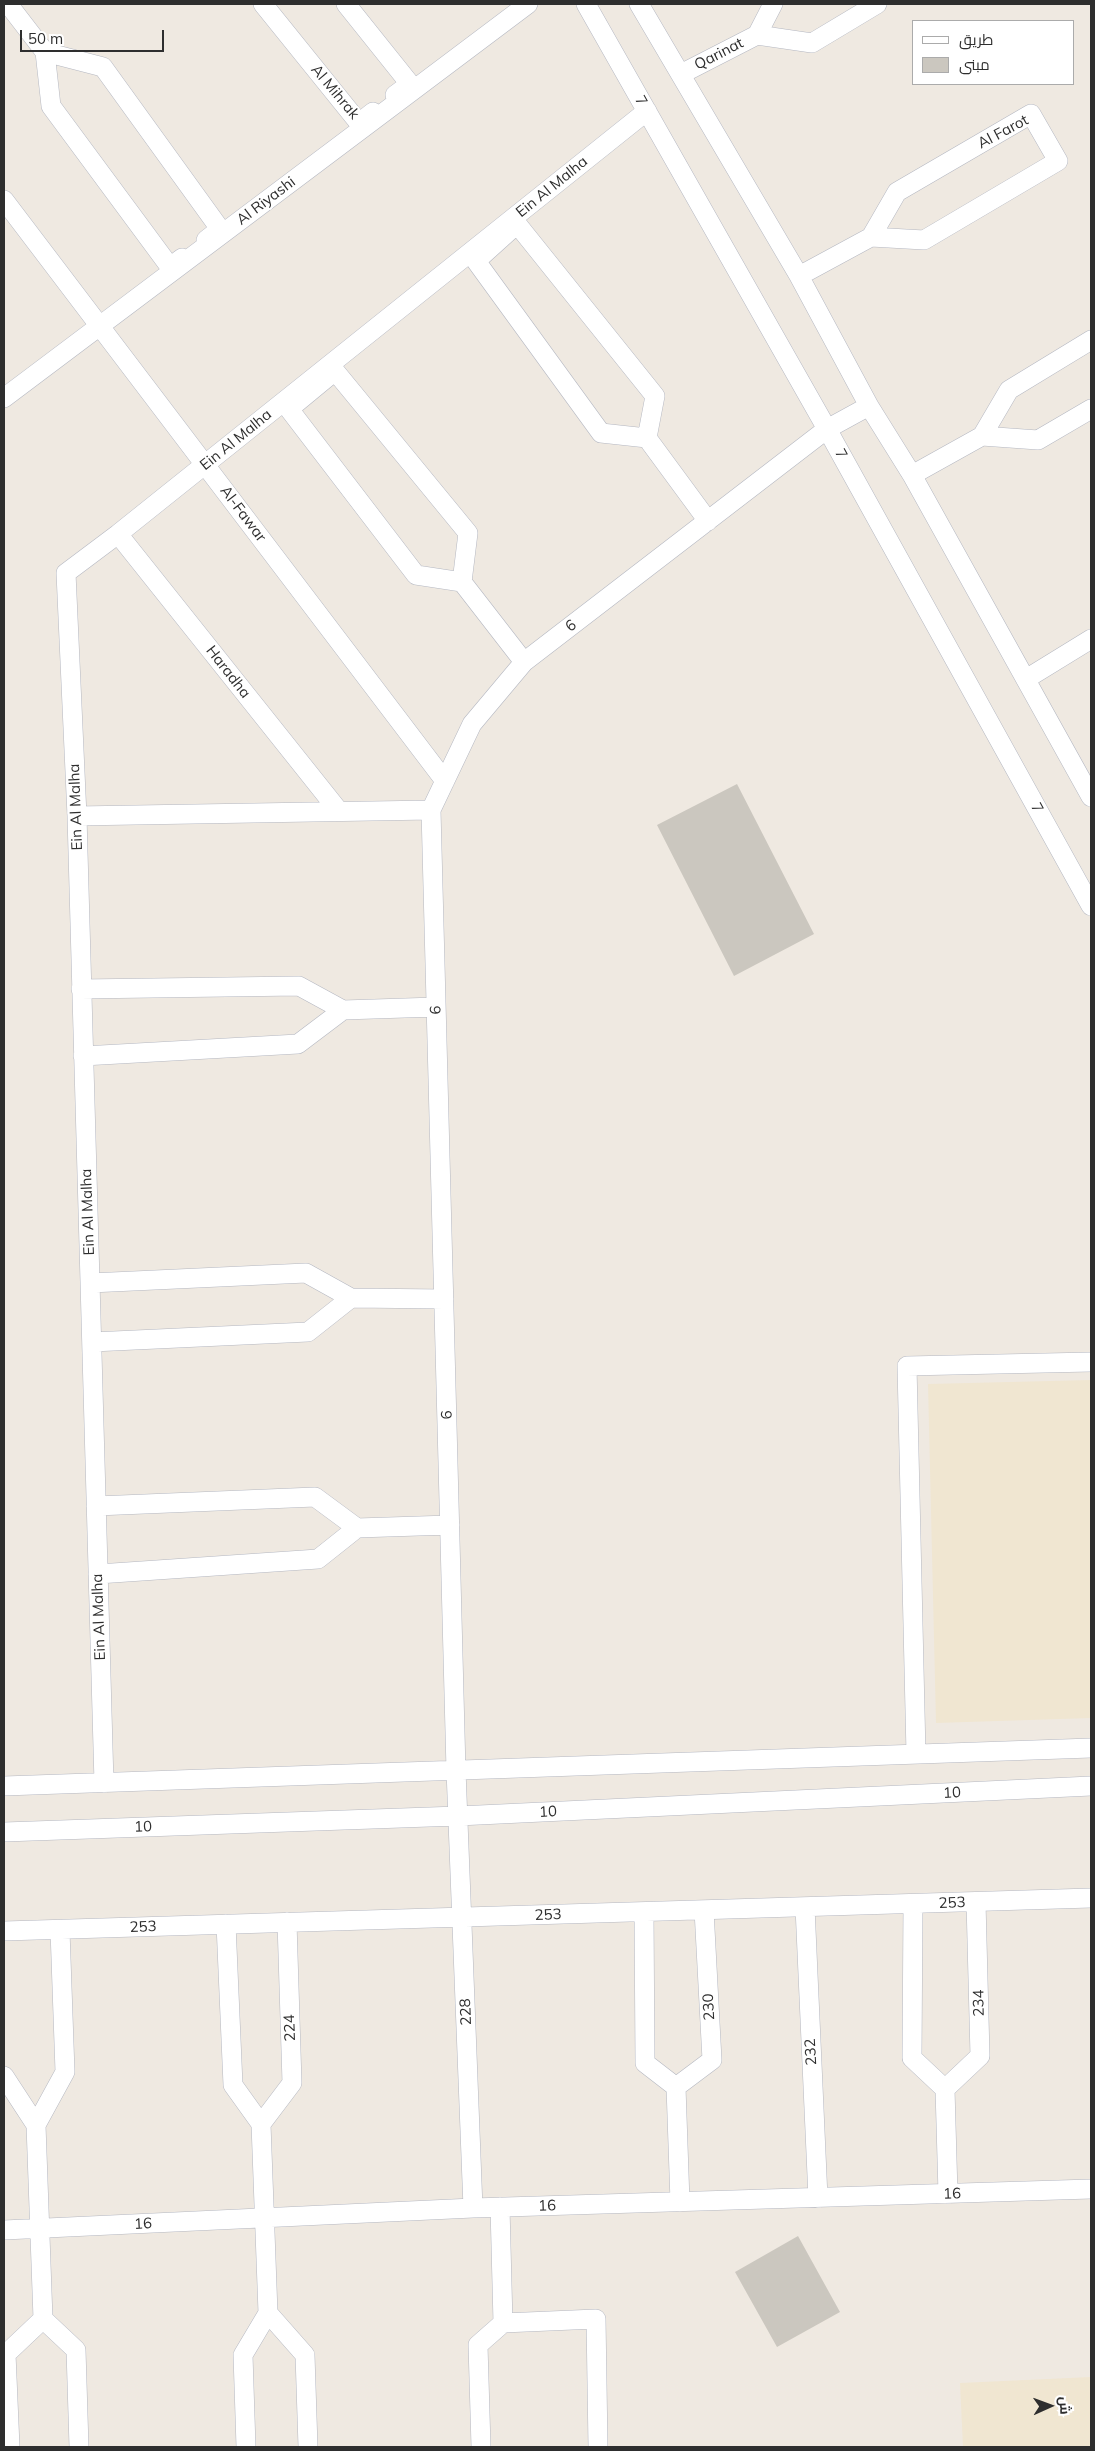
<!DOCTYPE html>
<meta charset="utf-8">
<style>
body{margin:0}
#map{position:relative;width:1095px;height:2451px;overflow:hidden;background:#efe9e1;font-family:Mulish,Cairo,sans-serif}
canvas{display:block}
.frame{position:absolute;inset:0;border:5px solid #2e2e2e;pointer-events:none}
.legend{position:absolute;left:912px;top:20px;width:162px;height:65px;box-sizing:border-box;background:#fff;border:1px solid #ababab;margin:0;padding:6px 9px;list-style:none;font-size:15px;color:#2e2e2e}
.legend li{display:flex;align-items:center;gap:10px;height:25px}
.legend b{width:25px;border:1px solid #ababab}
.north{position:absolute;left:1025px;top:2381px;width:50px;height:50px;-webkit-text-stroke:4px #fff;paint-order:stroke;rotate:88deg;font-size:14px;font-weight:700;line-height:20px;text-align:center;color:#2e2e2e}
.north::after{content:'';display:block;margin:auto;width:18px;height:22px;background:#2e2e2e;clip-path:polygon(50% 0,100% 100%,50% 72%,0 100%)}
.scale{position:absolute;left:20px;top:30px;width:144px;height:22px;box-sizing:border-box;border:2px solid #2e2e2e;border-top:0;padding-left:6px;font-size:15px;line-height:18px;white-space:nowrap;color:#2e2e2e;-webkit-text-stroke:4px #fff;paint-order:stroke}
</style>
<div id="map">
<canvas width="1095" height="2451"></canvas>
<div class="frame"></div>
<ul class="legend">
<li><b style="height:6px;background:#fff"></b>طريق</li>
<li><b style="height:14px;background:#cbc7bf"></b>مبنى</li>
</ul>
<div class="north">ش</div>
<div class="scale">50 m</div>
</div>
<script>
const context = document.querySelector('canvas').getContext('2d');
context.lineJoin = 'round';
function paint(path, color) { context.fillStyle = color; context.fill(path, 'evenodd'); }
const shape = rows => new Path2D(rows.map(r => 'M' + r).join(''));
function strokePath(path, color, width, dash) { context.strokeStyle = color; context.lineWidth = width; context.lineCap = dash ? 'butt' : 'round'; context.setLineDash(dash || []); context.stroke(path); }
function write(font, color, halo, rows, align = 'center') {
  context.font = font + ' Mulish,sans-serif'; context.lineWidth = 4; context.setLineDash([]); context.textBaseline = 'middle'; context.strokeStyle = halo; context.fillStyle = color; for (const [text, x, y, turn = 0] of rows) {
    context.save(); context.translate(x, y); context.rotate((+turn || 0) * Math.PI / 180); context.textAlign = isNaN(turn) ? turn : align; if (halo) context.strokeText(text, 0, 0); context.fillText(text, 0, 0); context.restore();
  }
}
paint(shape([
 [1091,1380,1091,1718,936,1723,928,1384],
 [1091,2377,1091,2447,963,2447,960,2383]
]), '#f0e6d1');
paint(shape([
 [737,784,814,934,734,976,657,825],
 [798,2236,840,2312,777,2347,735,2272]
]), '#cbc7bf');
const minor = shape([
 [8,4,45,52,51,106,170,267,182,258],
 [263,4,359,123,373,112],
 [346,4,410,84,395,95],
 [586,4,827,429,1091,906],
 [639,4,799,276,869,406,912,475,1091,797],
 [757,35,812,43,877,4],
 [45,52,103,67,220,229,206,240],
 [681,74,757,35,773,4],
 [4,200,445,781],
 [799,276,871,237,924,240,1058,161,1031,114,897,192,871,237],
 [4,398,528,4],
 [982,436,1038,440,1091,409],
 [647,438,601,433,476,261,517,224,655,396,647,438,708,521],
 [912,475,982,436,1009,390,1091,340],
 [118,534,338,810],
 [462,582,416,575,289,409,335,371,468,533,462,582,524,662],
 [1026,679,1091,639],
 [77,816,431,810],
 [81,989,299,986,343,1010,298,1044,83,1056],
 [343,1010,436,1007],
 [90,1283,306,1273,351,1298,308,1332,92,1342],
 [351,1298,444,1299],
 [96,1506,315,1497,357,1528,318,1559,98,1574],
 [357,1528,450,1525],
 [916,1754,907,1366,1091,1362],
 [104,1783,77,816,66,573,118,534,647,111],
 [4,1786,1091,1748],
 [4,1832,458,1816,1091,1786],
 [913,1904,912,2058,945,2089],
 [805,1907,818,2198],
 [644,1912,645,2063,676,2087],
 [226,1924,233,2085,261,2124],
 [60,1930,65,2072,36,2125,43,2319,76,2350,79,2447],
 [4,1931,1091,1898],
 [4,2076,36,2125],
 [948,2194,945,2089,980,2056,976,1902],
 [680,2202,676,2087,712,2060,704,1910],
 [500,2207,503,2323],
 [473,2208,456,1770,431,810,472,724,524,662,827,429,869,406],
 [4,2230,473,2208,1091,2189],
 [268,2313,305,2355,308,2447],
 [10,2447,6,2354,43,2319],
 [246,2447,243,2355,268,2313,261,2124,292,2083,287,1922],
 [481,2447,478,2345,503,2323,596,2319,598,2447]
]);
strokePath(minor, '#b4b7c1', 20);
strokePath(minor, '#fff', 19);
write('15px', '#2e2e2e', '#fff', [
 ["Qarinat",719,54,-27],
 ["Al Mihrak",335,92,50],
 ["7",641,101,60],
 ["Al Farot",1003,132,-28],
 ["Ein Al Malha",552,187,-39],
 ["Al Riyashi",266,201,-37],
 ["Ein Al Malha",236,440,-39],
 ["7",841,454,61],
 ["Al-Fawar",243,514,53],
 ["6",571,626,-38],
 ["Haradha",228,672,52],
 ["Ein Al Malha",76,807,-92],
 ["7",1037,808,61],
 ["6",436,1010,-91],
 ["Ein Al Malha",88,1212,-92],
 ["6",447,1415,-92],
 ["Ein Al Malha",99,1617,-92],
 ["10",952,1793,-3],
 ["10",548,1812,-3],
 ["10",143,1827,-2],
 ["253",952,1903,-2],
 ["253",548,1915,-2],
 ["253",143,1927,-2],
 ["234",979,2003,-91],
 ["230",709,2007,-93],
 ["228",466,2012,-92],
 ["224",290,2028,-92],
 ["232",811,2052,-93],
 ["16",952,2194,-2],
 ["16",547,2206,-2],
 ["16",143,2224,-3]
]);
</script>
